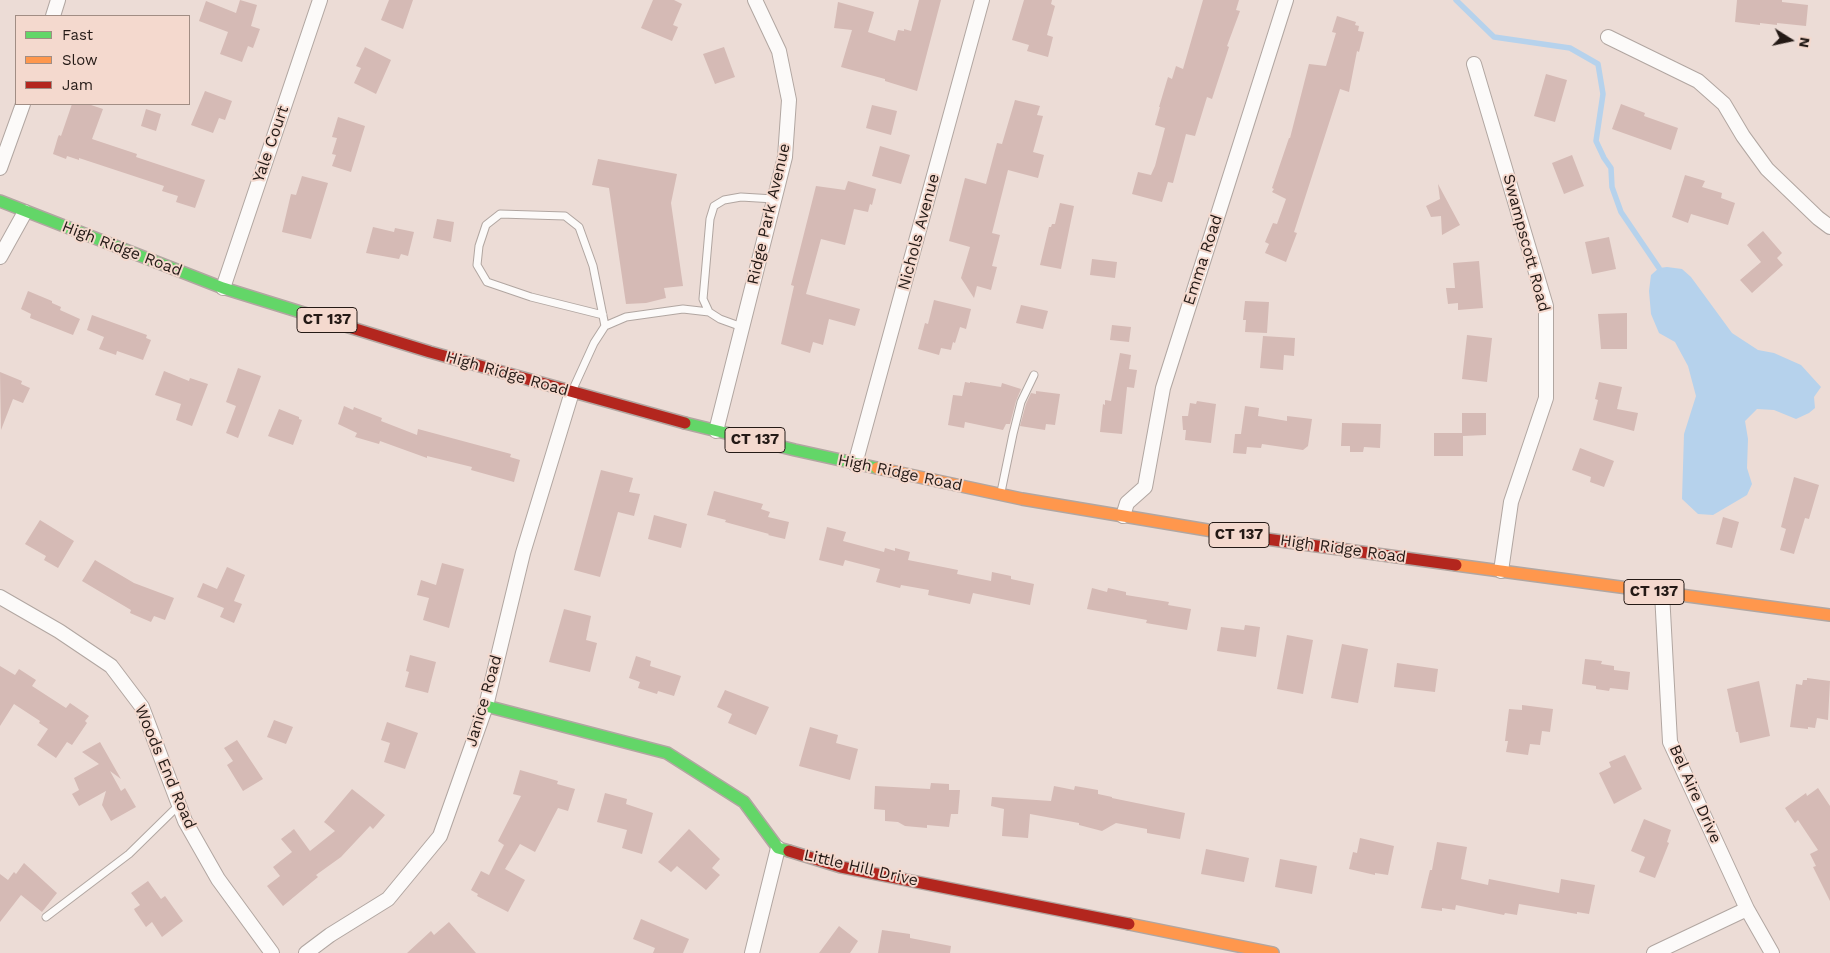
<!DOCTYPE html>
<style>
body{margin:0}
#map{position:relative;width:1830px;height:953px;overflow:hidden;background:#ecdcd6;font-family:"Work Sans",sans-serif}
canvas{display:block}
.legend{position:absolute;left:15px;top:15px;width:175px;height:90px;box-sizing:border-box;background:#f4d9ce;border:1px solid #a18d84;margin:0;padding:6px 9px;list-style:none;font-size:15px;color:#241a16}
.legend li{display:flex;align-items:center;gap:10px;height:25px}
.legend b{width:25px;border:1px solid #a18d84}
.north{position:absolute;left:1765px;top:15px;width:50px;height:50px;-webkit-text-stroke:4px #f4d9ce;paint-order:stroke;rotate:100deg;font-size:14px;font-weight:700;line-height:20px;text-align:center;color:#241a16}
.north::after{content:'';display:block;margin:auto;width:18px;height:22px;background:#241a16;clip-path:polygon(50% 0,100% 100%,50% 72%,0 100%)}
</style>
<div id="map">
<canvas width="1830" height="953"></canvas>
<ul class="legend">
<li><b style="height:6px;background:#63d668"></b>Fast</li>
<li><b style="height:6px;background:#ff974d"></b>Slow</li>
<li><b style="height:6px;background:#b3261e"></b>Jam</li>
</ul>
<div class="north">N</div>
</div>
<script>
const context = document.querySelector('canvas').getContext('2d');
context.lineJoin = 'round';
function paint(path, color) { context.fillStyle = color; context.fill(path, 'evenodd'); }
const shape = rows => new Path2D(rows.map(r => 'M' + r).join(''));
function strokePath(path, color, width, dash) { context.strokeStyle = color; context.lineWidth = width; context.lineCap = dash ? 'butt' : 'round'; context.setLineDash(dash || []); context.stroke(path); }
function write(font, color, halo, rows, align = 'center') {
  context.font = font + ' "Work Sans",sans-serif'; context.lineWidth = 4; context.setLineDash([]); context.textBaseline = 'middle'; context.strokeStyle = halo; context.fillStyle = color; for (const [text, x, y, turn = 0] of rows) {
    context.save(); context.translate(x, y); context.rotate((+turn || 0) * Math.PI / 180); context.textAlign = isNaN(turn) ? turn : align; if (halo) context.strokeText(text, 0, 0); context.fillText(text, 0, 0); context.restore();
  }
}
paint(shape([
 [1667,267,1682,269,1691,277,1732,333,1758,350,1774,353,1801,365,1821,387,1814,397,1815,408,1809,413,1796,419,1774,410,1757,409,1745,421,1748,439,1747,468,1752,484,1747,495,1713,515,1698,514,1682,499,1684,434,1696,396,1688,366,1675,342,1659,333,1651,314,1649,291,1651,275,1659,268]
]), '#b6d2ec');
strokePath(shape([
 [1456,0,1494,37,1570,48,1598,64,1603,94,1596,141,1604,158,1611,168,1612,187,1621,212,1659,268]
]), '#b6d2ec', 5.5);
paint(shape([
 [240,0,257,5,251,26,260,29,253,48,248,46,242,62,220,54,228,32,199,21,206,1,236,13],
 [389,0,413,0,403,29,381,20],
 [653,0,674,0,682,4,673,25,678,27,672,41,641,28],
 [919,0,941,0,917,91,885,81,885,79,841,67,852,30,834,28,838,2,874,12,868,32,895,41,898,30,904,31,904,29,911,31],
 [1024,0,1052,0,1051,4,1055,6,1047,35,1053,37,1048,57,1027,51,1029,45,1012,40],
 [1203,0,1239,0,1236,10,1240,11,1227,46,1229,47,1212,99,1207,97,1195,136,1186,134,1173,183,1168,182,1162,202,1132,194,1138,172,1151,175,1155,166,1165,128,1155,125,1160,107,1159,107,1168,77,1172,79,1176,66,1183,69],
 [1737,0,1782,0,1782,2,1808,5,1806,26,1777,23,1777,25,1760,23,1760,25,1735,22],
 [1337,16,1356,22,1355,25,1359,26,1358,31,1364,32,1359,52,1357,51,1349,92,1340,89,1294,232,1297,233,1286,262,1265,253,1269,244,1265,242,1273,223,1277,224,1286,199,1272,192,1274,189,1272,188,1289,138,1290,138,1309,64,1326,66,1336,33,1332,32],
 [365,47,391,60,376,94,354,83,361,68,356,66],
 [724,47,735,77,715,84,703,54],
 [1546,74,1567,80,1555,122,1534,116],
 [205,91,232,101,225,120,219,118,213,133,191,125],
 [1015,100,1040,106,1037,115,1043,116,1033,152,1044,155,1038,178,1008,170,992,233,1000,235,992,266,997,267,991,290,977,286,974,298,961,278,970,247,949,241,965,178,986,184,997,143,1002,144],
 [72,104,88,104,103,109,92,139,137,154,136,157,205,180,195,208,176,202,178,196,162,191,164,186,79,158,79,160,67,156,66,159,53,154,58,137,59,135,61,136],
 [1621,104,1645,113,1644,116,1678,128,1671,150,1612,129],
 [872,105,897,111,891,135,866,128],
 [146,109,161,114,156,131,141,126],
 [338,117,365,126,351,172,332,166,336,155,332,154,337,138,332,137],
 [880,146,910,155,901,184,872,176],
 [1572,155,1584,186,1564,194,1552,163],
 [598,159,677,174,671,203,683,286,664,288,666,298,646,303,626,304,609,188,592,185],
 [1685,175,1705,181,1702,187,1722,193,1721,198,1735,203,1728,225,1691,214,1688,223,1672,217],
 [302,176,328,183,311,239,282,232,291,194,296,195],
 [848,181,876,189,872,205,870,204,868,212,854,209,845,245,821,239,806,294,860,309,855,326,829,319,823,345,813,342,810,353,781,344,794,286,791,285,816,186,845,190],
 [1438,184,1460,225,1442,235,1441,216,1431,217,1426,206,1440,199],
 [1060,203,1074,206,1061,269,1040,265,1049,227,1051,227,1052,224,1055,224],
 [437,219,454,222,451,242,433,238],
 [373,227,394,232,395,228,414,232,408,256,401,254,399,259,366,253],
 [1763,231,1782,253,1777,258,1783,265,1752,293,1740,280,1761,262,1747,245],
 [1609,237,1616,269,1592,274,1585,242],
 [1092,259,1117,262,1115,278,1090,275],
 [1479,261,1483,308,1458,310,1458,303,1448,304,1446,288,1455,288,1453,263],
 [28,291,52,301,52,303,61,307,60,310,80,319,73,335,30,318,31,314,21,309],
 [934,300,971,309,966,329,960,327,955,343,953,342,951,350,941,348,939,355,918,349,925,323,928,324],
 [1245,301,1269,302,1267,333,1245,332,1246,320,1243,320],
 [1021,305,1048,311,1043,329,1016,323],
 [1627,313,1627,349,1601,349,1598,314],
 [92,315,147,335,146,338,151,340,143,360,117,351,116,355,99,349,104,337,87,330],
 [1112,325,1131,327,1129,342,1110,340],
 [1467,335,1492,338,1487,382,1462,379],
 [1263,336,1295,338,1294,356,1284,355,1283,370,1260,368],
 [1120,353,1131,355,1129,369,1137,370,1134,388,1127,387,1122,434,1100,432,1103,404,1105,405,1105,400,1111,401],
 [238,368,261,376,238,438,226,433,236,406,226,402],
 [164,371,189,381,190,378,208,384,192,426,176,420,181,404,155,395],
 [0,372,22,381,21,384,30,388,23,403,13,399,1,430],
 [965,382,970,383,970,382,1001,387,1002,383,1021,389,1016,401,1010,424,1006,424,1003,430,965,422,964,428,948,425,953,395,962,396],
 [1599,382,1622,387,1617,409,1638,413,1634,431,1593,420,1598,400,1595,399],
 [1036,391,1060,394,1055,425,1046,424,1045,430,1020,426,1026,404,1031,393,1036,394],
 [1197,401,1216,404,1211,443,1185,440,1186,430,1183,430,1182,416,1188,416,1190,403,1196,404],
 [344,406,353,410,354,407,382,418,381,421,417,435,418,429,511,454,510,457,520,460,514,482,471,470,472,467,427,456,427,458,380,441,379,444,355,437,357,433,338,424],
 [1245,406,1259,408,1258,416,1287,421,1287,416,1312,419,1308,446,1303,450,1262,444,1261,448,1247,447,1246,454,1233,453,1235,434,1241,434],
 [279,409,299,417,299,419,302,420,293,445,268,436],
 [1462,413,1486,413,1486,435,1463,436,1463,456,1434,456,1434,433,1462,433],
 [1342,423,1381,424,1380,448,1364,447,1363,452,1350,452,1350,446,1341,446],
 [1580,448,1614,461,1604,487,1590,482,1591,477,1572,470],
 [601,470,633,478,629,492,640,494,634,516,618,512,600,577,574,570],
 [1794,477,1819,485,1809,519,1805,518,1794,554,1780,550,1786,529,1781,527],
 [714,491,763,504,761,509,770,512,768,517,789,522,785,539,768,535,769,534,725,522,726,520,707,515],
 [654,515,687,524,681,548,648,539],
 [1723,517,1739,522,1732,548,1716,544],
 [40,520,74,541,58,568,44,560,46,556,25,544],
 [827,527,846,532,843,541,884,552,885,548,895,551,895,548,910,552,908,560,958,570,957,574,991,581,992,572,1011,576,1011,579,1034,584,1030,605,973,593,970,604,928,595,929,590,901,585,900,588,876,582,880,569,845,560,843,566,819,560],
 [95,560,134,583,174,598,165,620,154,616,151,622,130,613,131,610,82,581],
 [442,563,464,569,449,628,423,620,429,598,417,595,421,580,436,585],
 [227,567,245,575,234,601,242,604,234,623,220,617,224,608,197,597,203,583,217,589],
 [1092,588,1107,592,1108,588,1126,592,1126,595,1169,602,1168,605,1191,609,1187,630,1146,623,1147,620,1087,609],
 [564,609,591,616,586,640,597,643,590,672,549,662],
 [1245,625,1260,627,1256,657,1217,651,1221,627,1244,630],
 [1287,635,1313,640,1303,694,1277,689],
 [1342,644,1368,649,1358,703,1331,698],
 [410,655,436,662,428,693,405,687,409,672,406,671],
 [636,656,651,661,650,666,681,676,674,696,658,691,657,694,638,688,640,682,629,678],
 [1585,659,1602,661,1601,664,1614,666,1614,670,1630,672,1628,690,1610,688,1609,691,1596,689,1596,686,1582,684],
 [1397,663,1438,669,1435,692,1394,687],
 [0,666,15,675,19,669,36,680,32,686,66,708,70,703,89,716,85,721,87,723,72,745,67,742,56,758,37,745,48,729,39,723,40,721,14,704,0,726],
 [1807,678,1830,681,1828,720,1817,718,1815,728,1808,727,1808,729,1790,727,1796,684,1802,685,1803,680,1807,680],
 [1759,681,1770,736,1740,743,1738,732,1736,732,1727,689],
 [725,690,769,707,756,735,728,723,732,714,717,707],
 [1522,705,1553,709,1550,732,1542,731,1540,745,1530,744,1528,755,1506,752,1508,741,1505,741,1509,709,1522,710],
 [274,720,293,727,286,744,267,737],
 [387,722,418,733,405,769,384,762,390,743,381,740],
 [810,727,838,735,836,743,858,749,850,780,799,766],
 [237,740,263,779,243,791,227,765,233,761,224,748],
 [100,742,121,779,110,771,121,791,125,788,136,807,111,821,102,805,106,791,79,806,72,794,79,790,74,778,99,764,82,752],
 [1625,755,1642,789,1614,804,1599,773,1611,767,1609,762],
 [520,770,558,781,557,784,575,789,568,811,558,808,535,852,520,844,505,869,525,880,508,912,477,896,478,894,471,890,481,871,489,875,504,845,498,841,521,796,513,794],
 [931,783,949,784,949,790,960,790,958,814,951,814,949,827,927,825,927,828,905,826,898,822,885,821,885,810,874,809,875,786,930,789],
 [1054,786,1074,790,1075,786,1098,790,1098,794,1112,797,1112,798,1185,813,1180,839,1147,833,1147,829,1116,823,1102,831,1079,825,1079,823,1030,814,1028,838,1002,836,1004,809,991,806,992,797,1051,801],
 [1818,788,1830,806,1830,901,1813,867,1816,866,1810,854,1818,850,1798,820,1795,823,1785,808,1806,793,1807,796],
 [352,789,385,815,373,829,370,826,341,857,316,875,318,877,283,906,267,886,280,876,273,867,292,852,281,839,294,829,310,851,335,831,324,822],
 [605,793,627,799,626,804,653,813,642,854,622,848,627,830,597,822],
 [1644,819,1671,830,1667,842,1669,843,1655,878,1639,872,1645,857,1631,851],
 [689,829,720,859,712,868,720,875,706,890,677,866,671,872,658,862],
 [1360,838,1394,846,1388,875,1375,873,1375,875,1349,869,1353,852,1357,853],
 [1437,842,1467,847,1461,879,1488,885,1489,879,1559,893,1561,879,1595,885,1589,914,1577,912,1577,914,1519,904,1517,915,1505,913,1504,915,1456,905,1455,910,1442,908,1442,911,1421,908,1430,870,1432,870],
 [1206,849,1249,858,1244,882,1201,874],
 [1280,859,1317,866,1312,894,1275,887],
 [24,863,57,893,42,912,21,895,0,922,0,874,8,880,14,872,16,874],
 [148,881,161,899,165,896,183,921,162,937,152,922,146,927,135,911,134,909,140,905,131,893],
 [641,919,689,939,683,953,653,953,655,948,633,939],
 [449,922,476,953,407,953,431,931,434,935],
 [839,926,858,941,850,953,819,953],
 [882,930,910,934,910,938,951,946,950,953,878,953]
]), '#d5bab5');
const lane = shape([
 [603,315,531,297,487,282,477,265,479,246,486,225,500,214,565,216,579,227,593,266,605,326],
 [742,327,720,319,709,312,703,299,710,219,714,206,724,200,741,197,774,199],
 [573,389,594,343,605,326,626,317,683,309,709,312],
 [1001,492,1013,434,1021,402,1034,375],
 [46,917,129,854,179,805]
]);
const street = shape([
 [53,16,58,0],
 [1608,37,1698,81,1724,104,1743,136,1767,169,1818,218,1830,227],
 [1474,64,1546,306,1546,398,1511,502,1501,571],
 [0,168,23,104],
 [0,257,25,212],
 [223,288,320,0],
 [716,431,785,157,789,100,779,51,755,0],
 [855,464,982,0],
 [1123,516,1127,503,1145,487,1163,388,1286,0],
 [1662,593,1670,742,1747,909,1772,953],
 [0,597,59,631,111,666,142,707,185,821,218,879,272,953],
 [306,953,330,935,388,899,440,836,486,706,523,553,572,392],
 [752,953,778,848],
 [1654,953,1747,909]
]);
const fast = shape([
 [0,201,223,288,323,319],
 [685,423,795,450,877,468],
 [486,706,667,753,744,802,778,848,789,851]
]);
const slow = shape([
 [877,468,1022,499,1237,535],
 [1456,565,1830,615],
 [1129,924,1273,953]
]);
const jam = shape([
 [323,319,430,352,685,423],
 [1237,535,1456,565],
 [789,851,841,867,1129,924]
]);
strokePath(lane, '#b1a6a1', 9);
strokePath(street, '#b1a6a1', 16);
strokePath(fast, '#b1a6a1', 14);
strokePath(slow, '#b1a6a1', 14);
strokePath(jam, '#b1a6a1', 14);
strokePath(lane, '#fcfaf9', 7);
strokePath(street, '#fcfaf9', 14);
strokePath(fast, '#63d668', 11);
strokePath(slow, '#ff974d', 11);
strokePath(jam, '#b3261e', 11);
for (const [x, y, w] of [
 [327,320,60],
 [755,440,60],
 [1239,535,60],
 [1654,592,60]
]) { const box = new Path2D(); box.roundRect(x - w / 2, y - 12.5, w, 25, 4); context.fillStyle = '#f4d9ce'; context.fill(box); strokePath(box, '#241a16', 1); }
write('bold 15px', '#241a16', null, [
 ["CT 137",327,320],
 ["CT 137",755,440],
 ["CT 137",1239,535],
 ["CT 137",1654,592]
]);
write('16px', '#241a16', '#f4d9ce', [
 ["Yale Court",271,144,-71],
 ["Ridge Park Avenue",769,214,-77],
 ["Nichols Avenue",919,232,-75],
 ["Swampscott Road",1526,243,75],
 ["High Ridge Road",122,249,21],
 ["Emma Road",1203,260,-72],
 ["High Ridge Road",507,374,16],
 ["High Ridge Road",900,473,12],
 ["High Ridge Road",1343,549,8],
 ["Janice Road",484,701,-74],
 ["Woods End Road",165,767,67],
 ["Bel Aire Drive",1695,794,66],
 ["Little Hill Drive",861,868,13]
]);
</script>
